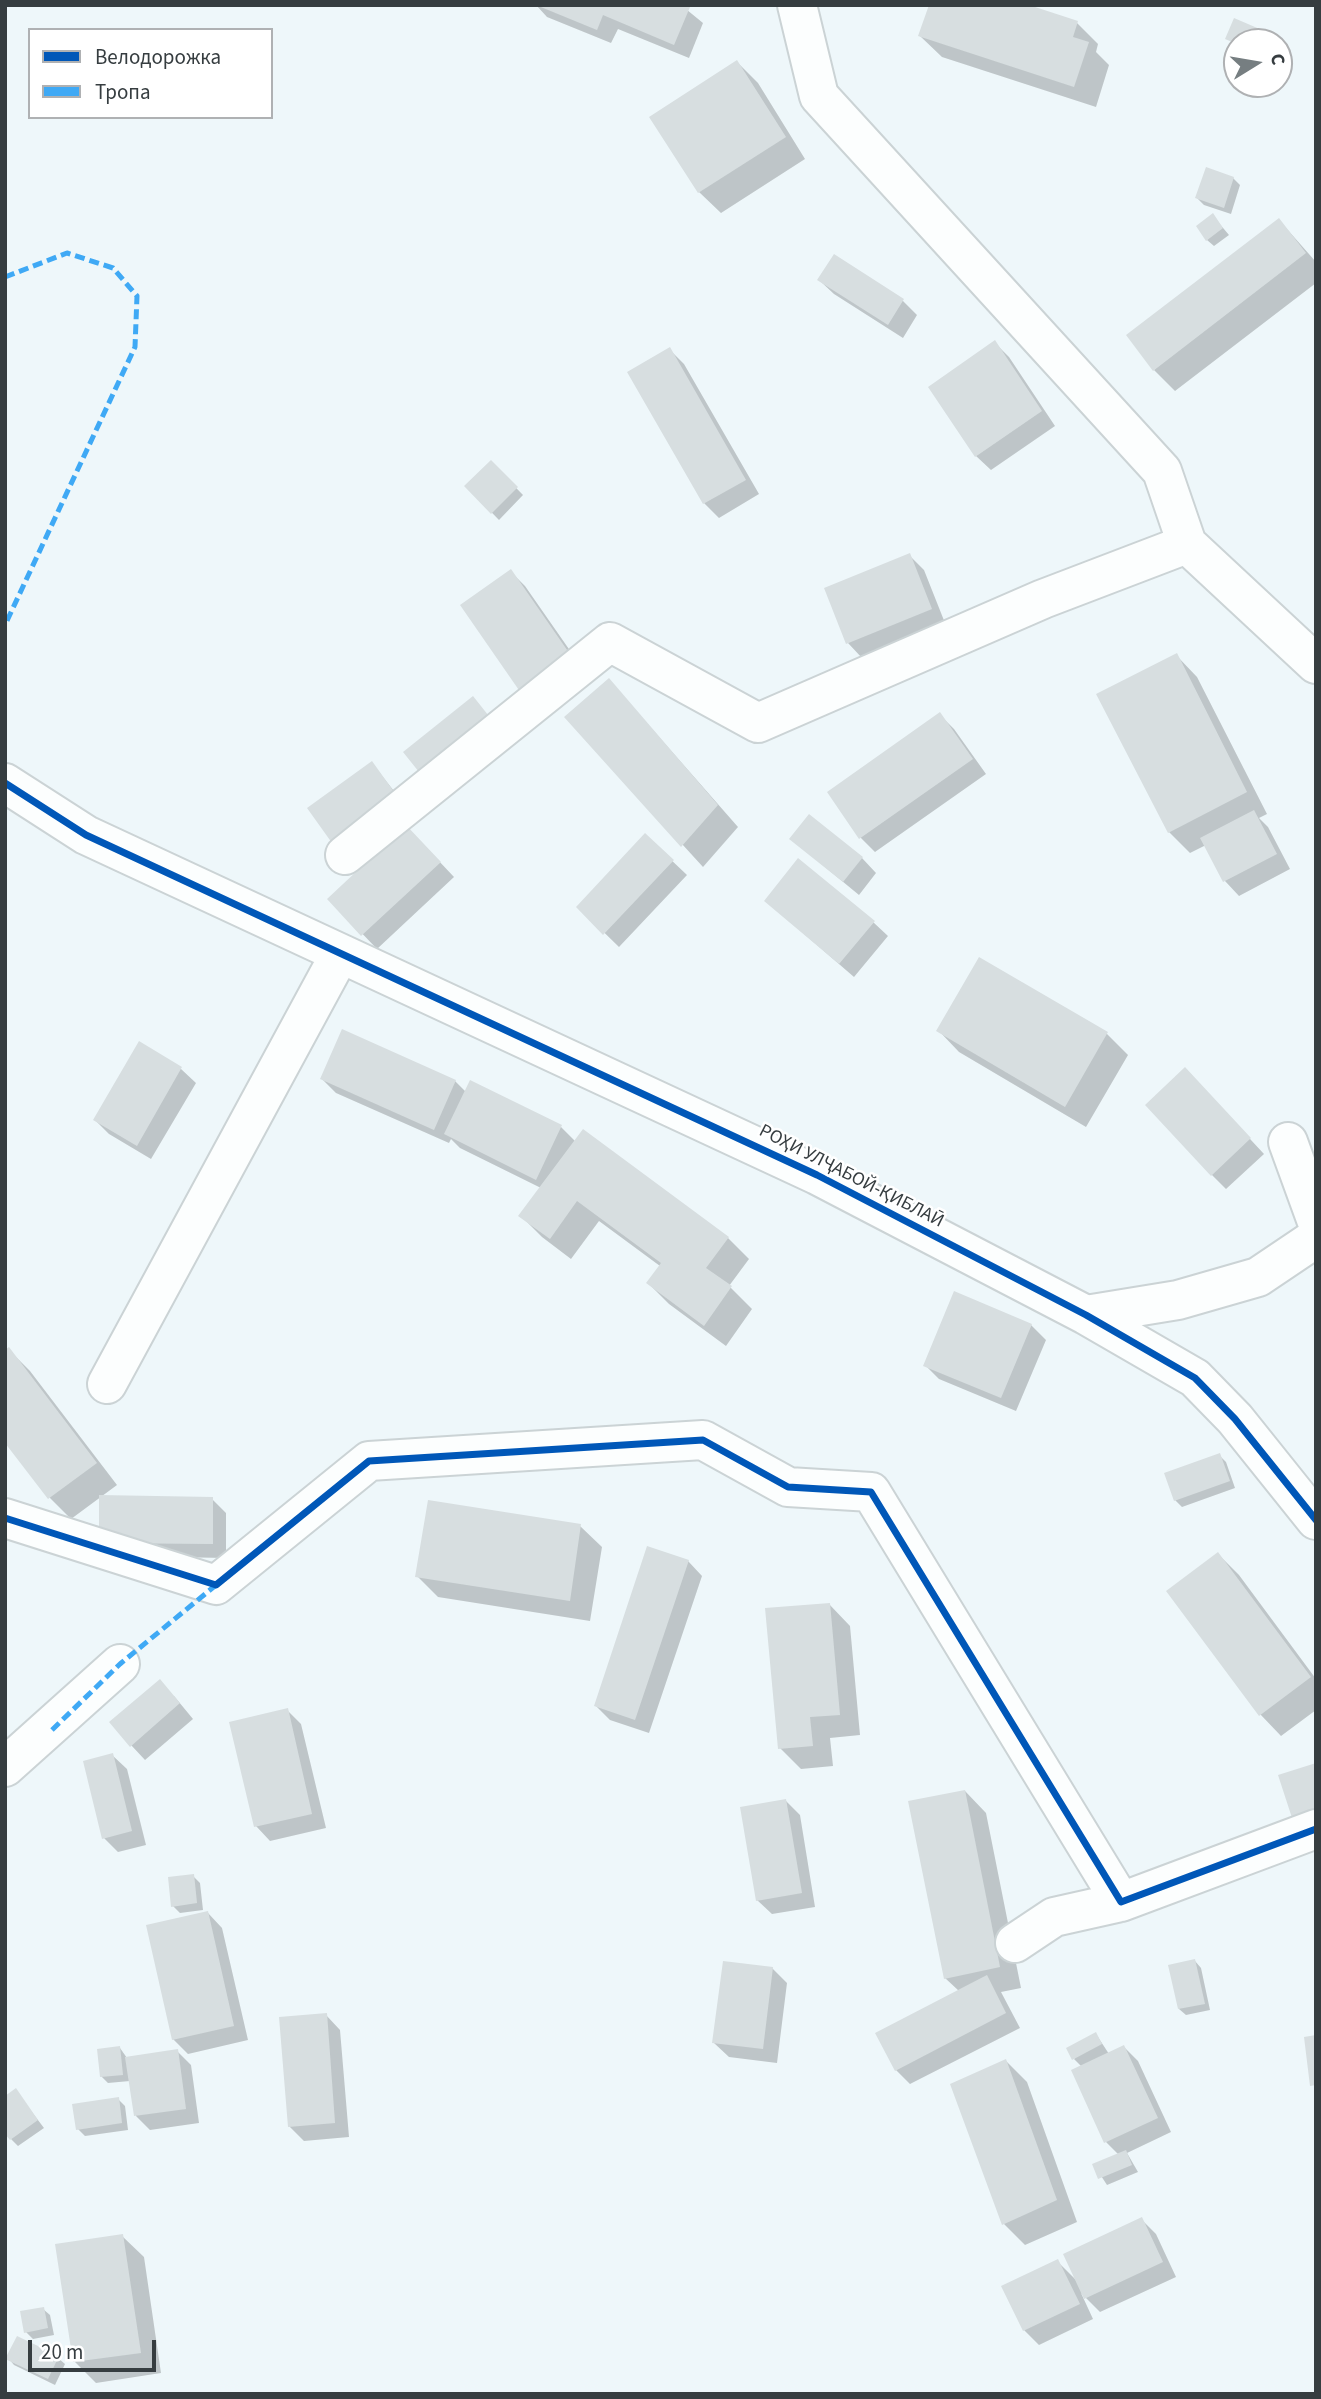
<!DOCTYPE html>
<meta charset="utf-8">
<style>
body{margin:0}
#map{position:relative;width:1321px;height:2399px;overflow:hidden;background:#eef7fa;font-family:"Source Sans 3",sans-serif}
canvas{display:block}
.frame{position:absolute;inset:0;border:7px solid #363d40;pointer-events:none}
.legend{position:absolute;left:28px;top:28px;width:245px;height:91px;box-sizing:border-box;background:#fff;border:2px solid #afb1b3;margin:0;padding:9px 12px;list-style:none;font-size:21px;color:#363d40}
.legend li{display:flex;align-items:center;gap:14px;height:35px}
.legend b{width:35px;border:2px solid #afb1b3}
.north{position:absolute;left:1223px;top:28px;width:70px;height:70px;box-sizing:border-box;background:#fff;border:2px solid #afb1b3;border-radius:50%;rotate:79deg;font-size:19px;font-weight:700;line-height:28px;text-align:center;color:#363d40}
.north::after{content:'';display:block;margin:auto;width:24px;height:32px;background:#767e81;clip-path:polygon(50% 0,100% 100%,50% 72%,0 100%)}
.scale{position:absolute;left:28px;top:2340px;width:128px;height:32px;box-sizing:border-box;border:4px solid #363d40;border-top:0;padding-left:9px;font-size:21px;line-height:24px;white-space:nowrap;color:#363d40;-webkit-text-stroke:5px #fff;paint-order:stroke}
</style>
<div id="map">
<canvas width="1321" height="2399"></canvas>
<div class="frame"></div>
<ul class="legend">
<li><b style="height:9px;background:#0057b8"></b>Велодорожка</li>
<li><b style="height:9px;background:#3fa9f5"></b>Тропа</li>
</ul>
<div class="north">С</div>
<div class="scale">20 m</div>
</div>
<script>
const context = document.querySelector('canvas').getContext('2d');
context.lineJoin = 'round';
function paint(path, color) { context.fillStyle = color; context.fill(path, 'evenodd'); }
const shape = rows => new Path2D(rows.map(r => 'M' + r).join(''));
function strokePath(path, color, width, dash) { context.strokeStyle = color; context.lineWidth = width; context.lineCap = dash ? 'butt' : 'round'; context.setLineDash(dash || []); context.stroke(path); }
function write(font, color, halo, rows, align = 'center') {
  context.font = font + ' "Source Sans 3",sans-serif'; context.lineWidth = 5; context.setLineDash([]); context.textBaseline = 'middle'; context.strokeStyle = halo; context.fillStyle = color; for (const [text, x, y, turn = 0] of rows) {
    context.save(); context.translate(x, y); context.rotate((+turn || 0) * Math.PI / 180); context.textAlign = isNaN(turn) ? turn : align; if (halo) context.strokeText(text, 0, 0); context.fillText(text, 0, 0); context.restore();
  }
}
paint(shape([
 [536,5,681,5,703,23,689,58,618,29,611,43,547,17],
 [1077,23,1098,44,1096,52,1109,65,1096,107,942,57,920,36],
 [1261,31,1268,38,1266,42,1237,42,1237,46,1227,38],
 [737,62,758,83,805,159,721,213,699,192,652,117],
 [1233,178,1240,185,1231,214,1204,205,1197,198],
 [1213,216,1229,235,1214,246,1207,240],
 [1279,220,1316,262,1316,283,1175,391,1154,370],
 [834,257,903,301,917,315,903,338,834,294,819,280],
 [995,343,1009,357,1055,426,991,470,976,456,930,387],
 [669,349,684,364,759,494,719,518,704,503,629,373],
 [491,462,523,495,499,520,467,487],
 [909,555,924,570,945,623,862,658,848,643],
 [511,572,525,586,587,675,524,695],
 [1176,655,1197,677,1267,814,1259,818,1268,827,1290,869,1239,896,1225,881,1206,845,1190,853,1169,832],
 [609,680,738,827,703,867,566,717],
 [940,715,954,729,986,774,875,852,861,838,829,793],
 [372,763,415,818,338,849],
 [646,836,687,875,619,947,578,907],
 [791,839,862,858,876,873,859,895],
 [421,842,454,877,377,949,329,899],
 [766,901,873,922,888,936,854,977],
 [938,1030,1107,1034,1128,1055,1086,1127,959,1052],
 [140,1044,181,1069,196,1083,151,1159,109,1134,95,1120],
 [322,1079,455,1081,466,1092,561,1127,576,1142,728,1238,749,1259,729,1286,752,1309,726,1346,669,1304,648,1283,660,1266,599,1221,571,1259,542,1237,521,1216,541,1188,460,1148,451,1139,449,1143,336,1093],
 [1199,1084,1264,1154,1226,1189,1212,1175],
 [1031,1325,1046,1340,1016,1411,939,1379,925,1365],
 [9,1350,30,1371,117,1485,71,1519,50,1498,5,1440],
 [1219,1455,1226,1462,1235,1488,1182,1507,1175,1500],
 [212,1499,226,1513,226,1558,115,1556],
 [580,1526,602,1547,590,1621,438,1597,417,1576],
 [1218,1554,1239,1575,1316,1679,1316,1710,1281,1736,1260,1714],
 [688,1561,702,1576,649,1733,610,1720,596,1706],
 [829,1604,850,1626,860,1735,830,1738,833,1766,801,1769,780,1748],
 [174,1696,193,1719,145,1760,131,1745],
 [287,1710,301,1724,326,1828,270,1841,256,1826],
 [112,1755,127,1769,146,1845,118,1852,104,1838],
 [965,1791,986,1813,1021,1988,1001,1992,1020,2028,910,2084,896,2070,959,1991,945,1978],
 [786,1801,800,1815,815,1907,772,1914,757,1900],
 [193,1876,200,1883,203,1910,180,1913,173,1906],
 [208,1913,222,1928,248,2040,188,2054,173,2039],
 [1195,1961,1201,1968,1210,2010,1186,2015,1179,2009],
 [772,1968,787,1983,777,2063,729,2057,714,2043],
 [326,2015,340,2030,349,2137,304,2141,289,2126],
 [1096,2034,1109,2054,1124,2047,1138,2061,1171,2132,1127,2153,1138,2172,1107,2185,1094,2165,1119,2155,1106,2142,1082,2067,1074,2059],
 [120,2048,127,2058,177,2051,191,2065,199,2123,150,2130,136,2116,130,2081,108,2083,101,2076],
 [1006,2061,1027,2082,1077,2222,1025,2245,1004,2224,952,2085],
 [16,2091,44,2128,18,2146,11,2139],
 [118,2099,125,2106,128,2130,85,2136,78,2129],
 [1141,2219,1156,2234,1176,2277,1100,2312,1081,2293,1093,2319,1039,2345,1024,2330,1057,2261,1077,2281],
 [122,2236,144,2257,161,2373,96,2383,75,2362],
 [43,2309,50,2315,54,2335,33,2339,26,2332],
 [8,2358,58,2358,65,2364,55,2385,14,2365]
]), '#0003');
paint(shape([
 [536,5,685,5,690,7,674,45,603,15,597,30],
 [929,5,1029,5,1078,21,1073,37,1089,42,1074,87,918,36],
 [1234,18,1262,30,1257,42,1237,44,1225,39],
 [737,60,786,137,698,193,649,117],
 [1206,167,1234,177,1224,208,1195,198],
 [1213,213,1223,228,1206,241,1196,226],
 [1279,218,1306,253,1153,371,1126,335],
 [834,254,904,299,888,325,817,280],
 [995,340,1042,411,975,457,928,387],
 [670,347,746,480,703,504,627,372],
 [491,460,518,487,491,514,464,486],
 [910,553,932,609,846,644,824,588],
 [511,569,574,660,523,696,460,605],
 [1177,653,1247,792,1168,833,1096,694],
 [609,678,718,805,681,847,564,717],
 [473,696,496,725,427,782,403,752],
 [940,712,973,759,859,839,827,792],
 [372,761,402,803,337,850,307,808],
 [1254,810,1277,854,1223,882,1200,838],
 [809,814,863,857,843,882,789,839],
 [406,825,441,862,361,936,327,899],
 [645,833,674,860,603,935,576,907],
 [798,858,875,921,839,964,764,901],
 [979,957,1108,1032,1065,1107,936,1031],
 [342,1029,456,1080,434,1130,320,1079],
 [139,1041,182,1067,137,1146,93,1120],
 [1185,1067,1251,1138,1211,1176,1145,1105],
 [470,1080,562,1125,536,1180,444,1134],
 [583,1129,729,1237,706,1268,732,1286,704,1326,646,1283,661,1263,577,1201,550,1239,518,1216],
 [954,1291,1032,1324,1001,1398,923,1366],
 [9,1347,97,1463,48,1499,5,1443,5,1350],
 [1220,1453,1230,1481,1174,1501,1164,1473],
 [99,1495,213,1497,213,1544,99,1543],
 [428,1500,581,1524,570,1601,415,1577],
 [647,1546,689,1560,635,1720,594,1706],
 [1218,1552,1311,1677,1259,1716,1166,1591],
 [830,1603,840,1715,810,1717,813,1746,778,1749,765,1608],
 [160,1679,180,1703,130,1747,109,1722],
 [288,1708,312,1814,254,1827,229,1722],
 [113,1753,132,1831,102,1839,83,1761],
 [1316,1763,1316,1817,1294,1824,1278,1775],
 [965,1790,1000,1967,944,1979,908,1801],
 [786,1799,802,1893,756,1901,740,1807],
 [194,1874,197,1903,171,1907,168,1877],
 [208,1911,234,2026,172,2040,146,1925],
 [1195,1959,1205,2004,1178,2009,1168,1965],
 [723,1961,773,1967,763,2049,712,2043],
 [987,1975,1006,2013,895,2071,875,2033],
 [327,2013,335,2123,288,2127,279,2017],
 [1096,2032,1102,2044,1072,2060,1066,2048],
 [1316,2035,1316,2085,1310,2086,1304,2037],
 [1124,2045,1158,2118,1104,2143,1071,2070],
 [120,2046,123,2075,100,2077,97,2049],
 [178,2049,186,2109,134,2116,125,2057],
 [1006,2059,1057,2200,1002,2225,950,2084],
 [16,2088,38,2120,10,2140,5,2134,5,2096],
 [119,2097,122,2123,76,2130,72,2104],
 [1126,2150,1132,2165,1098,2179,1092,2164],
 [1142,2217,1163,2262,1084,2299,1063,2254],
 [123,2234,141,2353,73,2362,55,2244],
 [1058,2259,1080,2304,1023,2331,1001,2286],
 [44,2307,48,2328,24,2333,20,2311],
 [17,2336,59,2356,48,2379,5,2359]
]), '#d7dee0');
const minor = shape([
 [797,5,819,96,1162,471,1187,544],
 [5,783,86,835,817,1175,1086,1315,1195,1378,1235,1419,1316,1520],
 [345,855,610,642,758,723,1043,599,1187,544,1316,664],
 [1288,1142,1316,1219],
 [1086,1315,1178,1300,1258,1277,1316,1238],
 [107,1384,340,954],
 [5,1518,216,1585,369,1461,703,1440,788,1487,871,1492,1121,1902,1316,1829],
 [5,1767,120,1664],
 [1015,1943,1054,1917,1121,1902]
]);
strokePath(minor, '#cbd3d5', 42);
strokePath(minor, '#fcfefe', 38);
strokePath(shape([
 [5,277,67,253,113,268,137,296,135,347,5,625],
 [52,1730,120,1664,216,1585]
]), '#3fa9f5', 5, [10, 5]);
strokePath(shape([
 [5,783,86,835,817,1175,1086,1315,1195,1378,1235,1419,1316,1520],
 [5,1518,216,1585,369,1461,703,1440,788,1487,871,1492,1121,1902,1316,1829]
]), '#0057b8', 7);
write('19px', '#363d40', '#fff', [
 ["РОҲИ УЛҶАБОЙ-ҚИБЛАӢ",851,1177,27]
]);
</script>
